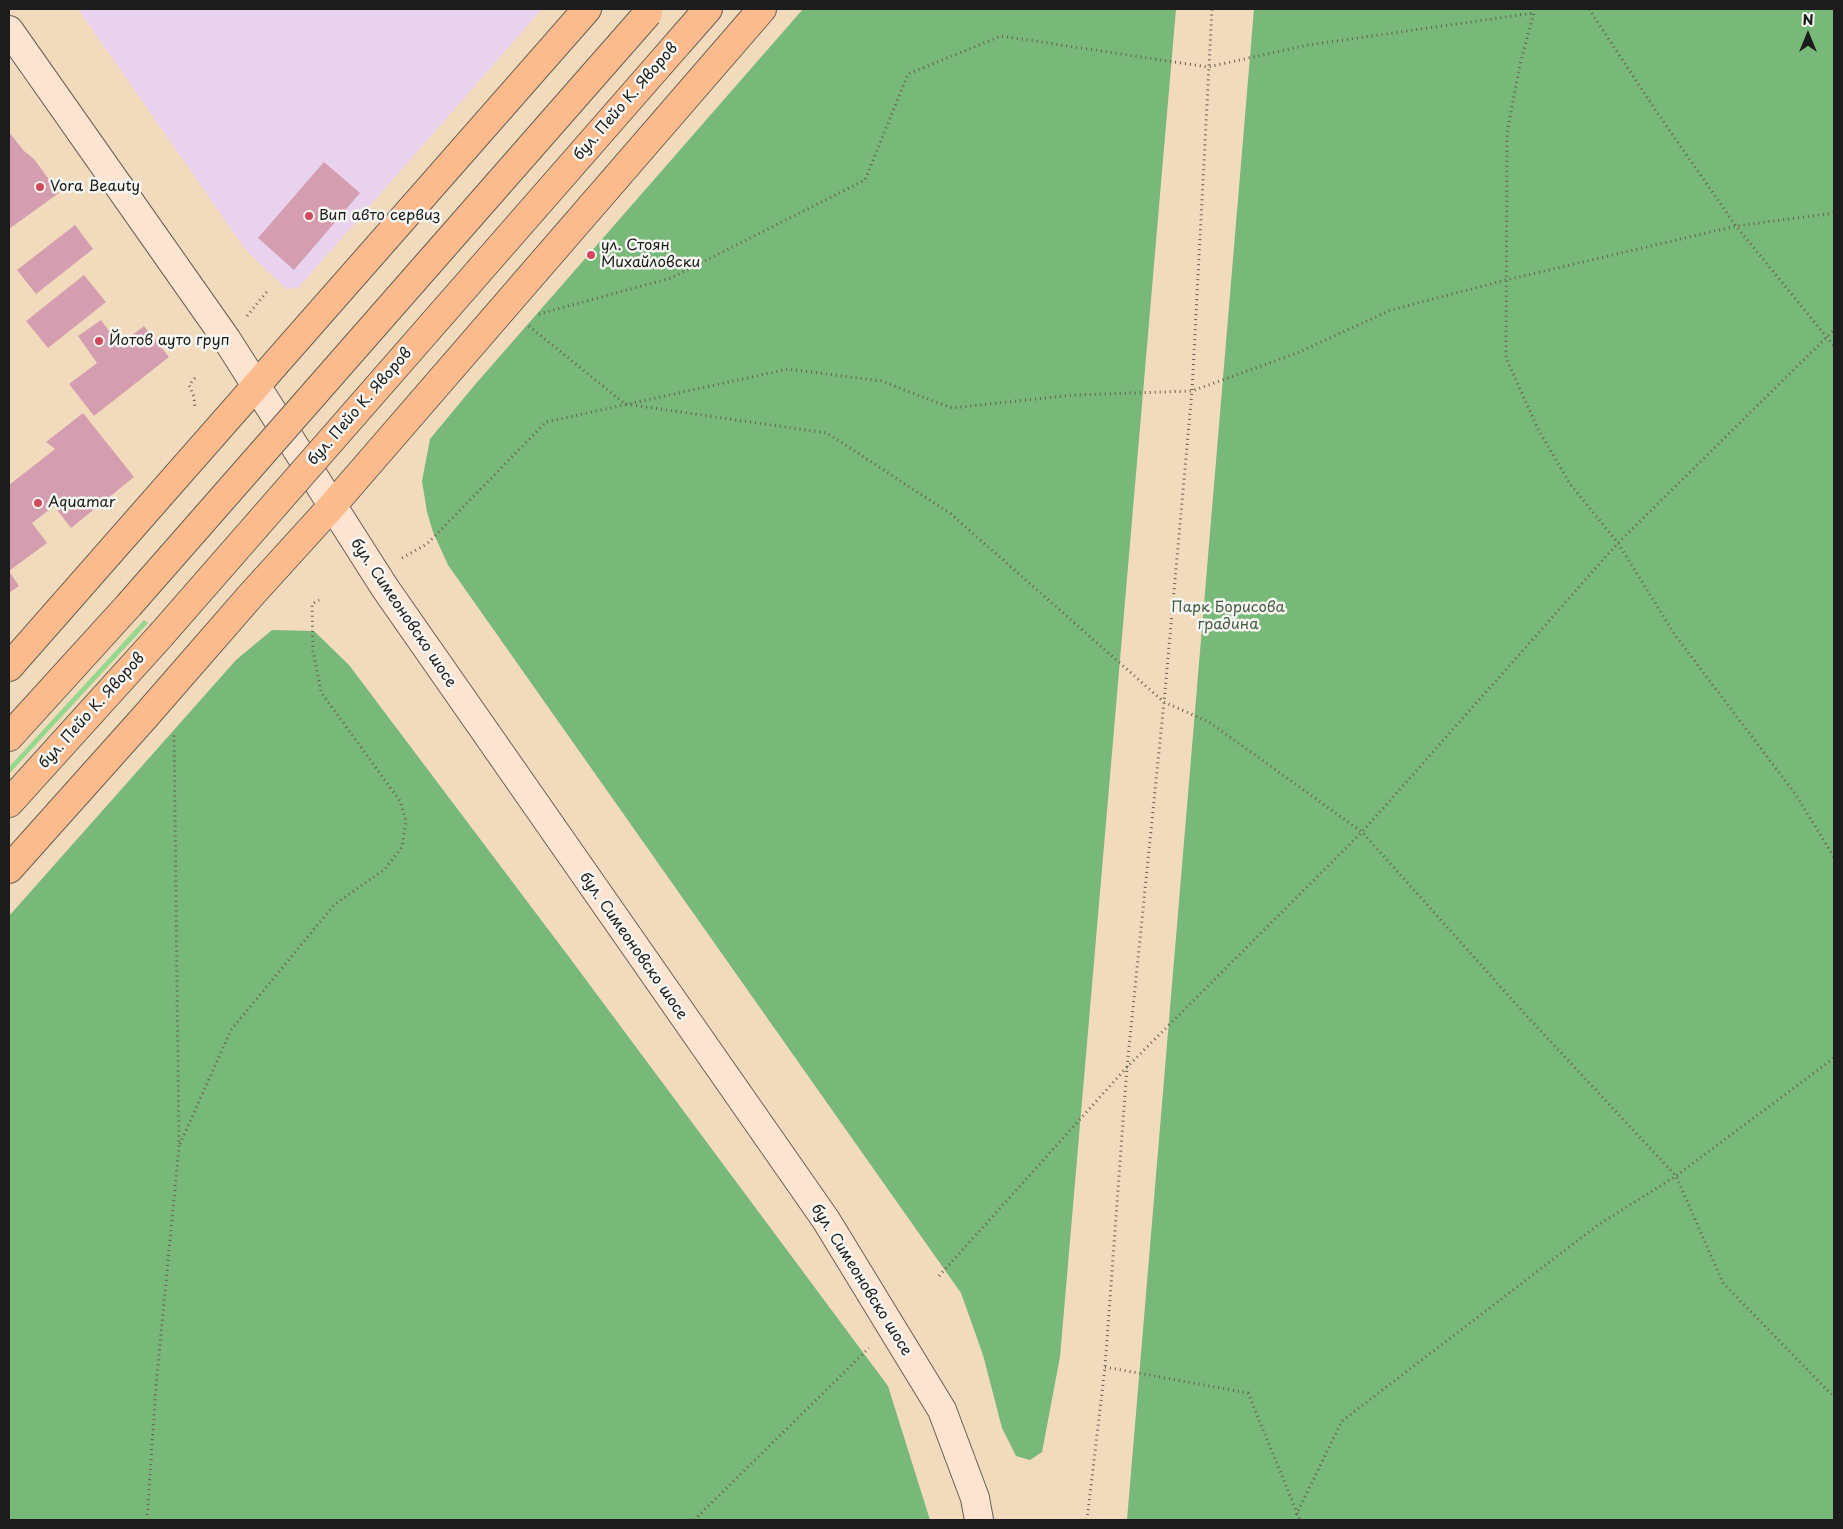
<!DOCTYPE html>
<meta charset="utf-8">
<style>
body{margin:0}
#map{position:relative;width:1843px;height:1529px;overflow:hidden;background:#f2dbbc;font-family:"Playpen Sans",sans-serif}
canvas{display:block}
.frame{position:absolute;inset:0;border:10px solid #1c1c1c;pointer-events:none}
.north{position:absolute;left:1783px;top:10px;width:50px;height:50px;-webkit-text-stroke:4px #f6f6f2;paint-order:stroke;rotate:0deg;font-size:14px;font-weight:700;line-height:20px;text-align:center;color:#1c1c1c}
.north::after{content:'';display:block;margin:auto;width:18px;height:22px;background:#1c1c1c;clip-path:polygon(50% 0,100% 100%,50% 72%,0 100%)}
</style>
<div id="map">
<canvas width="1843" height="1529"></canvas>
<div class="frame"></div>
<div class="north">N</div>
</div>
<script>
const context = document.querySelector('canvas').getContext('2d');
context.lineJoin = 'round';
function paint(path, color) { context.fillStyle = color; context.fill(path, 'evenodd'); }
const shape = rows => new Path2D(rows.map(r => 'M' + r).join(''));
function strokePath(path, color, width, dash) { context.strokeStyle = color; context.lineWidth = width; context.lineCap = dash ? 'butt' : 'round'; context.setLineDash(dash || []); context.stroke(path); }
function write(font, color, halo, rows, align = 'center') {
  context.font = font + ' "Playpen Sans",sans-serif'; context.lineWidth = 5; context.setLineDash([]); context.textBaseline = 'middle'; context.strokeStyle = halo; context.fillStyle = color; for (const [text, x, y, turn = 0] of rows) {
    context.save(); context.translate(x, y); context.rotate((+turn || 0) * Math.PI / 180); context.textAlign = isNaN(turn) ? turn : align; if (halo) context.strokeText(text, 0, 0); context.fillText(text, 0, 0); context.restore();
  }
}
paint(shape([
 [78,9,542,9,298,288,286,289,245,249]
]), '#e9d2ed');
paint(shape([
 [144,620,148,623,9,774,9,767]
]), '#95d78e');
paint(shape([
 [803,9,1176,9,1060,1357,1042,1452,1030,1460,1016,1456,1002,1428,983,1355,961,1293,448,565,433,532,427,512,422,481,430,439,473,387],
 [1254,9,1834,9,1834,1520,1127,1520],
 [272,630,314,631,349,665,572,961,888,1386,930,1520,9,1520,9,916,236,660]
]), '#78b879');
paint(shape([
 [9,132,24,151,34,159,59,193,9,229],
 [324,162,360,193,294,270,258,238],
 [75,225,93,249,36,294,17,270],
 [84,275,106,302,48,348,26,321],
 [101,320,119,345,144,326,169,357,94,416,69,384,97,363,78,336],
 [83,413,134,477,71,528,54,506,32,523,47,543,9,571,9,485,55,449,46,442],
 [9,571,19,586,9,593]
]), '#d59eb0');
const secondary = shape([
 [9,30,227,340,385,588,826,1220,942,1410,975,1498,979,1520]
]);
const primary = shape([
 [680,41,708,9],
 [9,667,587,9],
 [9,737,129,605],
 [9,803,161,635],
 [9,869,144,718,252,594,332,506,762,9]
]);
strokePath(secondary, '#675f54', 30);
strokePath(primary, '#675f54', 30);
strokePath(shape([
 [1535,9,1520,64,1507,133,1506,358,1538,429,1570,484,1618,543,1675,635,1796,795,1834,857],
 [1589,9,1656,111,1736,226,1834,346],
 [539,314,671,278,865,180,908,74,1001,36,1208,67,1308,45,1534,13],
 [247,316,269,289],
 [529,326,625,404,827,433,951,514,1164,702,1209,722,1362,832,1524,1013,1676,1176,1723,1283,1834,1397],
 [195,378,189,385,194,397,195,408],
 [402,558,427,544,546,422,788,369,881,381,952,408,1073,395,1192,391,1297,353,1391,310,1506,280,1736,226,1834,213],
 [180,1144,231,1030,334,905,385,869,402,847,406,821,400,801,321,692,313,651,312,604,319,600],
 [939,1276,1127,1067,1362,832,1618,543,1834,330],
 [1105,1367,1248,1393,1300,1520],
 [1296,1515,1342,1421,1598,1225,1676,1176,1834,1058],
 [147,1520,156,1386,179,1147,174,732],
 [694,1520,869,1348],
 [1087,1520,1105,1367,1127,1067,1164,702,1192,391,1212,9]
]), '#675f54', 3, [1, 4]);
strokePath(secondary, '#fde4d1', 28);
strokePath(primary, '#fbbb8c', 28);
const primaryBridge = shape([
 [129,605,648,13],
 [161,635,680,41]
]);
strokePath(primaryBridge, '#675f54', 30, []);
strokePath(primaryBridge, '#fbbb8c', 28);
for (const [x, y, r, color] of [
 [40,187,5,"#d1495b"],
 [309,216,5,"#d1495b"],
 [591,255,5,"#d1495b"],
 [99,341,5,"#d1495b"],
 [38,503,5,"#d1495b"]
]) { const dot = new Path2D(); dot.arc(x, y, r, 0, 2 * Math.PI); context.fillStyle = color; context.fill(dot); strokePath(dot, '#f6f6f2', 2); }
write('15px', '#1c1c1c', '#f6f6f2', [
 ["бул. Пейо К. Яворов",626,102,-49],
 ["бул. Пейо К. Яворов",360,407,-49],
 ["бул. Симеоновско шосе",403,613,56],
 ["бул. Пейо К. Яворов",92,711,-48],
 ["бул. Симеоновско шосе",633,946,55],
 ["бул. Симеоновско шосе",861,1280,58]
]);
write('15px', '#1c1c1c', '#f6f6f2', [
 ["Vora Beauty",50,187],
 ["Вип авто сервиз",319,216],
 ["ул. Стоян",601,246],
 ["Михайловски",601,263],
 ["Йотов ауто груп",109,341],
 ["Aquamar",48,503]
], 'left');
write('15px', '#465d44', '#f6f6f2', [
 ["Парк Борисова",1228,608],
 ["градина",1228,625]
]);
</script>
